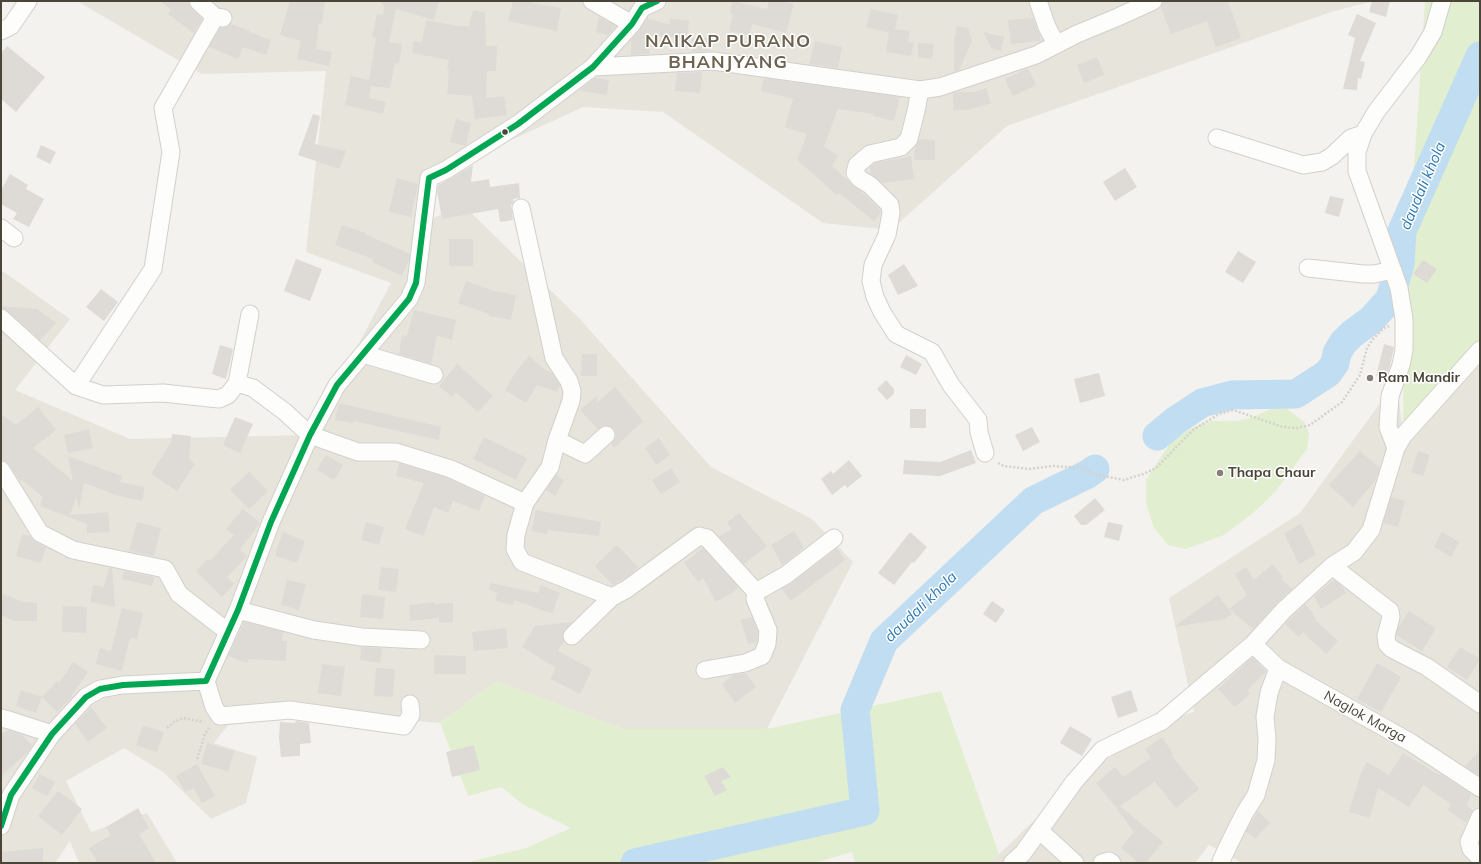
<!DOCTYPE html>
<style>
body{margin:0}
#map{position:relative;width:1481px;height:864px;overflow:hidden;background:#f4f2ee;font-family:Mulish,sans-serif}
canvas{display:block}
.frame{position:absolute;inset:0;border:2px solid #4b4439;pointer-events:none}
</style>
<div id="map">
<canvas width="1481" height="864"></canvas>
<div class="frame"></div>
</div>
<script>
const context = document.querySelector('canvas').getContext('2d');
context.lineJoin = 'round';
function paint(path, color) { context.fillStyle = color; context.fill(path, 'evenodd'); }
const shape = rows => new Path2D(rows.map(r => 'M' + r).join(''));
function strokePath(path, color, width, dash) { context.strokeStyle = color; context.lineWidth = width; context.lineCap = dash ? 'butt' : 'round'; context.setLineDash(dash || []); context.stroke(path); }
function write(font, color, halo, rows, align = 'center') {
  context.font = font + ' Mulish,sans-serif'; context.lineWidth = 3; context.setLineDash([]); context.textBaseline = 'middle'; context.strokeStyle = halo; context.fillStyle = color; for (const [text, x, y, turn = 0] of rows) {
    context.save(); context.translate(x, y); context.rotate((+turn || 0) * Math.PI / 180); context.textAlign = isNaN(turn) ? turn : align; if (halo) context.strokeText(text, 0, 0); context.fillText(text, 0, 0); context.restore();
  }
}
paint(shape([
 [77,1,1374,1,1331,12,1007,126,891,230,823,223,663,112,583,107,429,178,422,225,461,203,580,319,711,467,812,519,853,562,767,729,623,729,496,681,440,723,290,710,231,721,214,743,257,757,246,803,211,819,163,772,124,748,66,781,91,832,147,813,177,863,79,863,70,841,55,863,1,863,1,727,21,730,1,726,1,270,70,319,15,390,130,439,310,435,391,283,306,252,326,71,202,74],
 [1480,356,1480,863,1242,863,1209,845,1195,863,990,863,1074,782,1162,721,1194,712,1169,598,1300,513,1397,380,1403,435]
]), '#e7e4dc');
paint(shape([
 [1425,1,1480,1,1480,356,1403,436,1404,319],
 [1285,407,1304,422,1309,433,1307,449,1275,492,1253,513,1224,535,1186,549,1168,545,1154,528,1146,503,1146,480,1171,442,1185,432,1198,425,1211,421,1237,421,1250,418,1274,408],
 [496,681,623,729,767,729,941,691,999,854,991,863,855,863,852,852,815,863,465,863,526,848,571,828,524,805,501,787,468,796,440,723]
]), '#e1eecf');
strokePath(shape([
 [1157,436,1175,421,1202,403,1232,395,1296,394,1328,373,1335,363,1337,353,1343,343,1352,334,1371,320,1390,299,1400,264,1402,231,1480,56],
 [635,863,865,811,855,710,884,641,1033,501,1088,474,1095,469]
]), '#c0ddf1', 29);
paint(shape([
 [160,1,188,1,191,8,202,19,194,33,168,14,171,10],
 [290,1,325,1,322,24,319,23,316,49,332,52,329,66,297,59,301,41,280,35],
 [381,1,439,1,434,20,396,9,389,42,402,44,399,64,395,63,390,88,371,86,369,98,386,102,383,114,345,105,351,76,369,80,376,38,372,37,377,14,383,15,384,5,381,4],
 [513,1,533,1,532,3,561,8,557,31,508,21],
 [732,1,767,9,769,1,782,1,794,4,786,33,752,24,750,35,729,31,733,14,730,14],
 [1163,1,1228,1,1241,38,1216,47,1207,21,1171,34,1161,7],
 [1372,1,1390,1,1386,17,1369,12],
 [871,9,898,15,895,29,910,31,908,42,914,43,911,56,886,52,889,33,866,27],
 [473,10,485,13,486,46,497,46,496,71,487,71,486,98,504,96,507,115,475,119,472,96,447,94,449,70,447,70,449,60,412,53,414,41,422,43,426,20,458,26,469,26],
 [1357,14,1376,23,1360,61,1365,62,1361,79,1358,78,1357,90,1343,89,1355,38,1348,35],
 [599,17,616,26,608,35,596,32],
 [647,18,670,25,670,19,689,20,687,39,650,36,649,54,631,55,631,40,639,31],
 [1033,18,1040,36,1041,41,1011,44,1008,20],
 [231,24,250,31,249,32,271,40,266,55,243,47,238,59,209,47,220,28,227,27],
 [957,26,968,28,972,41,959,70,954,72,954,40],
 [983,32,1004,37,1001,51,991,48],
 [692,38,710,38,709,51,692,52],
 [815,41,842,47,838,68,809,64],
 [918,43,934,44,932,59,918,57],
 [7,46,45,77,16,112,1,99,1,53],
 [1097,57,1104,75,1084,83,1077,65],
 [1028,68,1036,85,1013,96,1005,79],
 [702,72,700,93,675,91,677,73],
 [595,78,609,80,607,95,581,91,582,88],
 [764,78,900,97,894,121,873,116,873,114,838,109,824,146,838,156,832,166,855,187,865,195,880,210,881,212,874,221,839,193,837,195,797,160,807,134,785,127,793,99,761,91],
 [986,88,991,103,968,110,953,110,953,93,958,92,975,92],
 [313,114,320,116,315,144,346,151,339,169,298,155],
 [456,119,471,123,466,146,450,142],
 [919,139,935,140,935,160,914,160,915,147],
 [41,145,56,152,50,164,36,157],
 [911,156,914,179,882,183,871,174,870,167,875,163],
 [473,165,471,182,489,179,490,187,519,183,520,198,513,199,514,202,511,205,513,220,500,222,498,209,442,219,437,191,438,185,451,178],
 [1125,168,1137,187,1115,201,1103,182],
 [10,174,28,185,26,189,44,199,29,227,13,219,17,213,1,204,1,190],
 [397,178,418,184,411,217,389,212],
 [1330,196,1344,199,1339,217,1325,213],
 [342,225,366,233,365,234,410,254,409,259,402,276,372,262,373,259,335,245],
 [449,239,473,239,473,266,449,266],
 [1238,251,1256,262,1243,283,1225,272],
 [296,259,322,269,310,301,284,291],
 [1423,260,1437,269,1427,283,1413,274],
 [904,264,918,286,898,295,888,275],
 [466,281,494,291,516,295,511,320,489,316,489,314,458,303],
 [101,289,118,302,104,321,86,307],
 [1,306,37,309,56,323,40,340,8,311,1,308],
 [414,310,456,320,452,340,437,336,431,364,399,354,402,335,407,336],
 [1384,344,1394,347,1391,362,1386,379,1376,376],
 [220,345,233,349,226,379,212,374],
 [582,354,597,354,597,376,581,376],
 [906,355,922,364,916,375,900,367],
 [529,356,545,370,552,373,560,385,557,392,537,385,526,403,505,390,517,370],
 [457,364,493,396,478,412,456,392,452,397,439,386],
 [1099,373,1105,396,1080,403,1074,379],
 [886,380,894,389,894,394,887,400,877,389],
 [615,387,643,421,614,448,611,444,616,438,616,433,614,429,609,426,604,425,598,429,580,410,597,396,597,403],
 [339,403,441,427,439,440,353,421,353,423,335,420],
 [38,407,56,430,33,448,73,481,68,456,122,476,120,482,145,487,142,501,119,496,84,483,79,508,76,497,70,515,108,512,110,532,87,533,87,524,40,506,43,497,22,480,20,481,9,464,5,461,1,460,1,414,16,425],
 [910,409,926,409,926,428,910,428],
 [235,417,253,424,240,453,223,445],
 [1032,427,1040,442,1023,451,1015,435],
 [89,429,93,448,68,453,64,435],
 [172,434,191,436,189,459,195,464,177,491,151,474,171,442],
 [484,437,527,458,516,480,473,459],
 [659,438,670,455,656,465,645,448],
 [971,450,976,463,940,476,903,474,904,460,940,462],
 [1360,451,1380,468,1375,481,1353,507,1329,485],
 [1418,451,1430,455,1423,476,1411,472],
 [326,455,343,465,334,480,317,470],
 [849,460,862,476,847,488,845,485,832,495,821,479,831,471,833,474],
 [399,463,447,478,485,496,479,511,453,501,448,513,434,507,423,536,405,529,424,483,396,476],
 [671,468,680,482,661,494,652,480],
 [249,472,268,491,249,509,230,490],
 [556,475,564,480,555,496,546,490],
 [1391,497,1405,501,1398,527,1383,523],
 [1095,498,1105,510,1086,525,1081,525,1074,516],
 [243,509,260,523,240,549,247,556,227,577,234,584,222,597,196,571,208,559,210,561,234,535,226,529],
 [536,510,601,522,599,536,548,530,547,534,531,531],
 [739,513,767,546,744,564,719,536,732,529,727,523],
 [137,522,161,528,154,556,129,551],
 [366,522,384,527,379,545,361,540],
 [1108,522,1123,525,1119,541,1104,537],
 [1301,524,1316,555,1299,564,1284,533],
 [794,531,804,548,782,565,771,545],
 [283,532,305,541,297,563,276,556,276,551],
 [910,532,927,547,914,563,912,562,894,585,878,573],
 [1442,532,1459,542,1451,557,1434,547],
 [22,534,30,536,35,542,46,547,41,563,16,556],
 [617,545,638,567,630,575,613,585,595,566],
 [703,548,736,584,738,589,716,602,703,578,698,582,684,563],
 [837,548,845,560,791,601,782,589,792,583],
 [1273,564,1283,577,1281,579,1292,589,1277,603,1253,629,1229,609,1247,595,1235,574,1246,567,1254,580],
 [381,567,399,569,396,592,378,590],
 [109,568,112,568,115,607,90,602,93,585,104,587],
 [124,571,154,577,152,586,122,579],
 [287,580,306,584,299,610,281,605],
 [1334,580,1342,586,1346,593,1321,609,1314,596],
 [491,583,538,593,541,585,560,593,552,613,544,611,514,600,513,605,495,601,497,593,489,590],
 [1,593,23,602,37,603,37,621,13,621,1,615],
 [362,594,385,597,383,619,360,617],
 [1218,595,1232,614,1225,619,1174,627],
 [992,601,1005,610,996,623,983,614],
 [434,602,434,604,453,603,453,622,439,623,439,618,410,621,409,605],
 [1305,604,1314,614,1312,615,1316,618,1315,620,1338,641,1326,654,1303,632,1299,637,1285,624],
 [63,606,87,607,86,633,62,632],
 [122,608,143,613,137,639,130,638,122,671,96,664,100,648,111,651],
 [1409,611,1436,628,1422,651,1396,635,1398,628],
 [752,617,758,632,757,642,748,644,741,620],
 [244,622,284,632,281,641,287,641,286,661,249,659,247,663,228,656],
 [572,622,563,633,564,641,558,651,592,669,580,694,550,679,556,668,522,647,535,626],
 [506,628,508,648,474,651,472,632],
 [361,647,382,648,380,663,360,660],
 [1460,647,1480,659,1467,680,1447,667],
 [434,655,466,656,466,674,434,674],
 [1253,657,1266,671,1265,673,1247,691,1250,694,1235,707,1218,689],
 [73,662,88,672,72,695,73,696,57,712,42,697,57,681,59,683],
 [1377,663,1401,677,1381,712,1357,699],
 [322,664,345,667,341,696,318,693],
 [376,668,395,669,393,697,374,696],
 [746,673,756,687,735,703,722,684,734,675],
 [21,690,42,697,36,713,16,706],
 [1131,690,1138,711,1118,718,1111,697],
 [91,707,107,728,88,742,75,724],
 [296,721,309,723,311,743,300,744,300,756,281,757,279,738,280,722,295,723],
 [143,725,164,732,157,752,136,745],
 [1070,726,1092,739,1082,756,1060,743],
 [9,730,22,735,32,745,27,753,1,776,1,734],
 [1162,737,1173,754,1171,755,1199,789,1176,808,1155,782,1120,806,1163,842,1146,863,1139,863,1121,848,1134,832,1117,809,1120,806,1117,808,1096,783,1115,767,1123,777,1151,758,1145,749],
 [207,743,234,751,228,771,201,764],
 [474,745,480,770,452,777,446,752],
 [1480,750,1480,768,1478,775,1465,766],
 [1403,753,1439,775,1440,774,1471,794,1467,806,1473,810,1466,823,1448,810,1451,804,1423,785,1409,807,1378,788,1370,818,1349,812,1361,773,1367,762,1389,775],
 [197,764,215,796,202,803,194,788,185,792,176,776],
 [723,767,731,777,721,781,727,790,715,796,704,776],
 [40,774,55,782,47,796,32,788],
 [58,791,82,809,62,835,38,816],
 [138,808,149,828,139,834,156,863,98,863,89,848,111,835,106,827],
 [1258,811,1270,823,1255,839,1246,831],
 [43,848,43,863,1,863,1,852]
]), '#dedbd6');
const minor = shape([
 [198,1,215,17,223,18],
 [592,1,632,24],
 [1038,1,1047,27,1056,44],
 [1,31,11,26,28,1],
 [593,67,713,61,920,90,940,87,1036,55,1077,34,1118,17,1153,1],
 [920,90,916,111,909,139,901,147,870,154,857,165,855,173,860,179,870,185,890,205,891,213,887,235,873,265,871,281,875,297,882,312,896,334,932,352,951,385,978,420,979,432,985,453],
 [1217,138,1303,165,1322,162,1332,156,1351,138,1363,134],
 [521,208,554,358,569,381,572,391,571,401,557,440],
 [1,228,14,238],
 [1308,268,1363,274,1374,274,1393,270],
 [1,318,76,386,103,395,163,393,219,399,228,395,237,383,253,388,285,412,310,435,358,452,396,452,451,469,525,503,516,535,515,549,522,562,612,597,572,636],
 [363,354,434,375],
 [237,383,250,314],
 [76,386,153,269,171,152,163,108,215,17],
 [1396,448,1388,427,1390,396,1401,365,1404,350,1404,319,1399,288,1357,171,1357,152,1363,134,1376,112,1418,57,1433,32,1442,1],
 [1,470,40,533,73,550,165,569,179,594,228,632],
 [525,503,550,467,557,440,585,454,606,435],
 [1332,566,1390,611,1391,617,1386,636,1387,644,1392,649,1427,667,1480,704],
 [612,597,627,589,699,536,707,538,756,592,786,575,834,538],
 [238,610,314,630,362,637,421,640],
 [1253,644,1278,668,1410,742,1480,788],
 [705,670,745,663,762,656,767,644,768,630,755,599,756,592],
 [206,681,214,707,220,716,290,710,404,726,411,715,410,704],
 [1,718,9,720,52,734],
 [1480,817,1469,842,1471,849,1480,858],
 [1,826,11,795,52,734,86,697,100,689,123,685,206,681,238,610,271,522,310,435,337,385,409,299,416,283,429,178,446,170,518,124,593,67,632,24,642,8,657,1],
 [1040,831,1075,863],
 [1012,863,1023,853,1074,782,1102,750,1162,721,1253,644,1284,610,1332,566,1354,552,1371,530,1396,448,1403,436,1480,350],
 [1102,863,1109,861,1112,863],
 [1222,863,1221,861,1232,838,1244,814,1256,795,1266,760,1267,739,1265,717,1269,693,1278,668]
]);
strokePath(minor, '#d2d0cb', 19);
strokePath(shape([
 [998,463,1004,466,1029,469,1053,466,1084,468,1093,474,1124,480,1143,474,1156,468,1193,430,1219,414,1233,410,1283,427,1297,428,1310,425,1342,402,1360,375,1367,348,1373,339,1384,328,1389,326],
 [167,728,174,722,183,718,204,722],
 [197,759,205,734,209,728]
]), '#d3d2cc', 2.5, [2, 2]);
strokePath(minor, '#fdfdfc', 17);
strokePath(shape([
 [1,826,11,795,52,734,86,697,100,689,123,685,206,681,238,610,271,522,310,435,337,385,409,299,416,283,429,178,446,170,518,124,593,67,632,24,642,8,657,1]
]), '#00a651', 6);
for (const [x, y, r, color] of [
 [505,132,3.5,"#4b4439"],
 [1370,378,4,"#868178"],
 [1220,473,4,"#868178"]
]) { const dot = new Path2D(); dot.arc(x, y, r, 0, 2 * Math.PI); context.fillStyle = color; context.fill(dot); strokePath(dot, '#fff', 1.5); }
write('bold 14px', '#4b4439', '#fff', [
 ["Ram Mandir",1378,378],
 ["Thapa Chaur",1228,473]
], 'left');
write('14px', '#4b4439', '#fff', [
 ["Naglok Marga",1365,717,29]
]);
write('italic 15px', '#2e7ab2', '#fff', [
 ["daudali khola",1423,186,-67],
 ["daudali khola",921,607,-44]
]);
context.letterSpacing = '1px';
write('bold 18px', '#6e6250', '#fff', [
 ["NAIKAP PURANO",728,42],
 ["BHANJYANG",728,63]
]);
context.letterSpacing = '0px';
</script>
